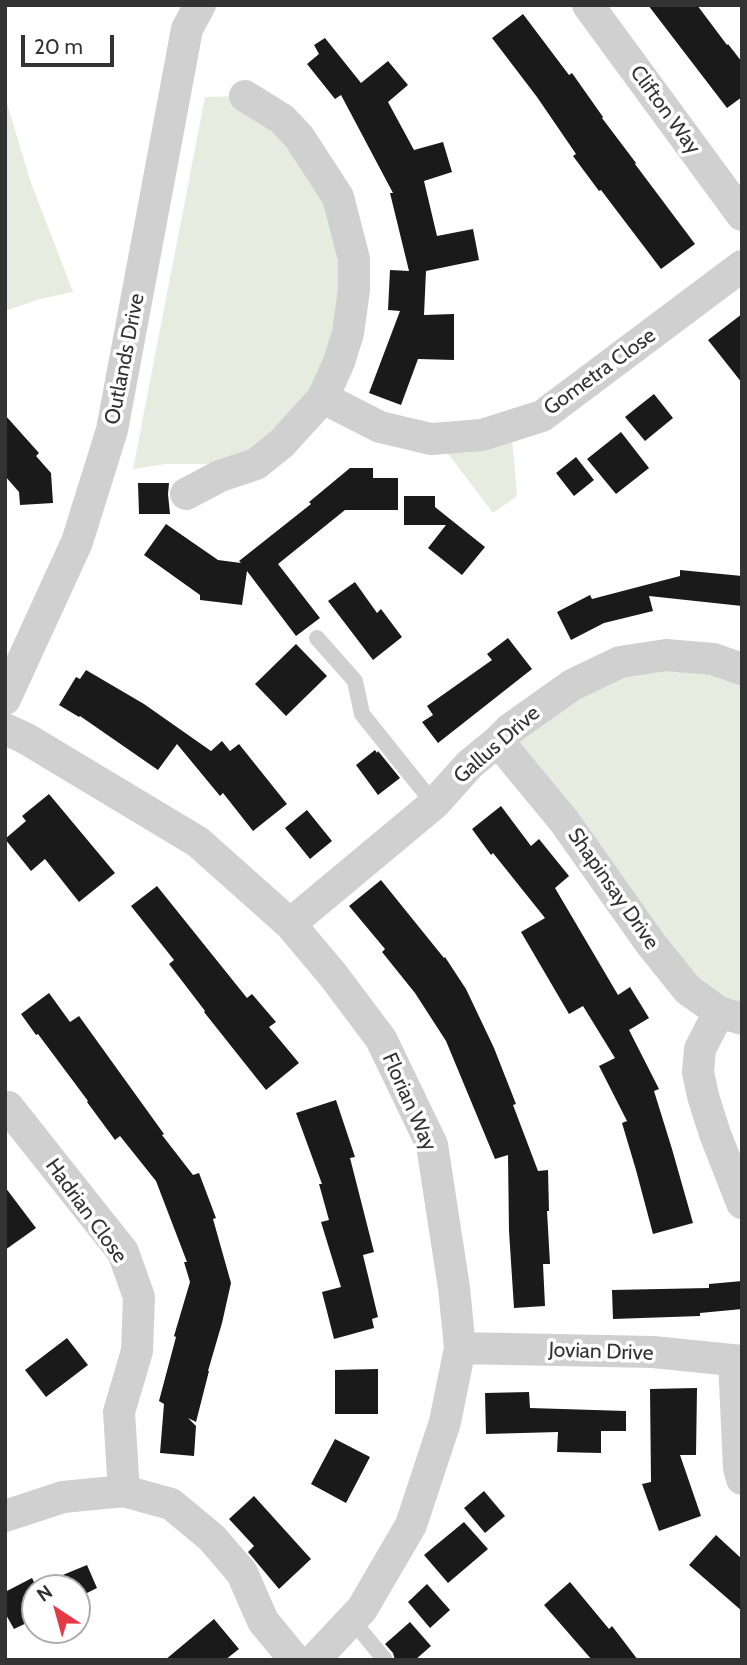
<!DOCTYPE html>
<style>
body{margin:0}
#map{position:relative;width:747px;height:1665px;overflow:hidden;background:#fff;font-family:Cabin,sans-serif}
canvas{display:block}
.frame{position:absolute;inset:0;border:7px solid #333;pointer-events:none}
.north{position:absolute;left:21px;top:1574px;width:70px;height:70px;box-sizing:border-box;background:#fff;border:2px solid #adadad;border-radius:50%;rotate:324deg;font-size:19px;font-weight:700;line-height:28px;text-align:center;color:#333}
.north::after{content:'';display:block;margin:auto;width:24px;height:32px;background:#e63946;clip-path:polygon(50% 0,100% 100%,50% 72%,0 100%)}
.scale{position:absolute;left:21px;top:35px;width:93px;height:32px;box-sizing:border-box;border:4px solid #333;border-top:0;padding-left:9px;font-size:21px;line-height:24px;white-space:nowrap;color:#333;-webkit-text-stroke:5px #fff;paint-order:stroke}
</style>
<div id="map">
<canvas width="747" height="1665"></canvas>
<div class="frame"></div>
<div class="north">N</div>
<div class="scale">20 m</div>
</div>
<script>
const context = document.querySelector('canvas').getContext('2d');
context.lineJoin = 'round';
function paint(path, color) { context.fillStyle = color; context.fill(path, 'evenodd'); }
const shape = rows => new Path2D(rows.map(r => 'M' + r).join(''));
function strokePath(path, color, width, dash) { context.strokeStyle = color; context.lineWidth = width; context.lineCap = dash ? 'butt' : 'round'; context.setLineDash(dash || []); context.stroke(path); }
function write(font, color, halo, rows, align = 'center') {
  context.font = font + ' Cabin,sans-serif'; context.lineWidth = 7; context.setLineDash([]); context.textBaseline = 'middle'; context.strokeStyle = halo; context.fillStyle = color; for (const [text, x, y, turn = 0] of rows) {
    context.save(); context.translate(x, y); context.rotate((+turn || 0) * Math.PI / 180); context.textAlign = isNaN(turn) ? turn : align; if (halo) context.strokeText(text, 0, 0); context.fillText(text, 0, 0); context.restore();
  }
}
paint(shape([
 [245,96,304,145,349,235,323,398,256,464,165,464,133,469,205,97],
 [5,97,30,180,73,292,40,299,5,311],
 [511,426,517,496,493,513,437,439],
 [620,662,742,675,742,1018,719,1012,498,741]
]), '#e6ecdf');
paint(shape([
 [648,5,697,5,727,45,728,44,742,62,742,97,727,108],
 [523,14,569,75,572,73,603,117,602,118,636,163,635,164,695,244,661,269,601,190,599,191,573,156,576,154,537,97,492,38],
 [325,38,361,83,388,61,408,85,388,102,414,150,443,142,452,172,424,181,437,236,473,229,479,260,426,271,424,315,454,314,454,360,418,359,401,405,369,393,400,311,388,310,390,270,409,271,390,193,393,193,341,95,335,99,307,64,319,54,314,45],
 [742,314,742,383,708,340],
 [654,394,673,418,645,441,625,417],
 [5,415,39,453,36,456,51,473,53,503,20,505,19,492,5,476],
 [621,432,649,468,616,494,587,459],
 [576,457,594,480,574,496,556,473],
 [350,468,373,468,373,478,398,478,398,510,345,510,278,564,320,618,296,636,247,571,242,605,200,600,200,595,144,555,166,524,218,560,241,563,239,561,311,504,309,502],
 [138,483,169,483,168,494,170,514,139,514],
 [404,496,435,496,435,507,485,547,462,575,428,548,446,525,404,525],
 [680,570,742,576,742,606,649,596,653,611,604,623,571,640,557,612,590,595,592,599,680,576],
 [355,582,377,613,381,609,402,637,373,660,328,601],
 [508,638,532,669,438,743,422,722,433,715,427,706,492,660,487,654],
 [296,644,327,676,286,716,255,684],
 [86,670,144,704,211,751,222,741,230,751,239,744,287,804,253,831,223,793,220,796,177,744,158,770,80,716,79,717,59,705,76,677,80,679],
 [375,750,377,753,378,751,400,778,378,795,356,765],
 [49,794,115,873,79,902,45,859,31,871,5,839,26,821,22,816],
 [501,806,531,846,539,839,569,876,555,888,618,995,630,987,649,1018,629,1030,659,1089,654,1091,672,1149,693,1223,653,1234,636,1170,622,1123,627,1121,599,1066,615,1058,583,1006,569,1014,521,932,545,918,493,853,491,855,472,829],
 [307,810,332,841,310,859,285,828],
 [381,880,444,958,445,957,466,989,494,1048,516,1104,513,1105,538,1171,548,1170,549,1211,547,1211,550,1264,543,1264,545,1306,514,1308,509,1231,508,1155,495,1159,446,1041,415,993,382,952,385,949,349,906],
 [157,886,247,998,252,994,276,1022,269,1027,299,1063,266,1090,204,1012,205,1011,169,964,174,960,131,906],
 [49,993,70,1022,79,1016,164,1134,162,1135,193,1175,199,1173,216,1218,213,1219,231,1283,222,1323,208,1371,209,1371,196,1422,188,1418,196,1426,194,1456,160,1453,164,1404,159,1401,176,1337,174,1336,190,1282,184,1262,187,1262,156,1181,120,1136,115,1140,87,1102,88,1101,38,1034,36,1035,21,1014],
 [336,1100,355,1157,350,1158,374,1252,363,1255,378,1317,372,1319,374,1328,334,1339,322,1292,341,1287,321,1222,329,1220,319,1184,322,1184,296,1113],
 [5,1187,36,1228,5,1250],
 [742,1281,742,1309,700,1313,700,1316,613,1319,612,1290,709,1288,709,1284],
 [67,1338,88,1365,46,1397,25,1370],
 [378,1369,378,1414,335,1414,335,1370],
 [697,1388,696,1455,680,1455,701,1516,659,1531,642,1484,651,1482,650,1389],
 [529,1392,530,1408,626,1411,626,1431,601,1431,601,1453,557,1452,558,1432,486,1434,485,1393],
 [335,1439,370,1457,346,1503,311,1484],
 [484,1491,505,1516,485,1533,464,1508],
 [254,1496,311,1559,279,1589,248,1552,254,1546,229,1519],
 [464,1522,488,1549,448,1583,424,1555],
 [716,1535,742,1559,742,1611,689,1565],
 [87,1565,97,1588,77,1598,77,1588,35,1588,35,1619,14,1629,5,1613,5,1592,32,1578,36,1586],
 [570,1582,609,1629,612,1626,638,1660,592,1660,544,1605],
 [427,1584,450,1610,430,1628,408,1602],
 [214,1619,239,1649,225,1660,165,1660],
 [410,1622,431,1646,415,1660,395,1660,393,1653,385,1644]
]), '#1a1a1a');
strokePath(shape([
 [317,638,355,681,362,714,434,804],
 [352,1620,385,1660]
]), '#d0d0d0', 16);
strokePath(shape([
 [588,5,742,215],
 [323,398,380,427,431,439,482,435,542,416,742,266],
 [186,494,220,476,256,464,281,444,323,398,339,362,348,333,354,290,354,259,338,197,299,137,282,119,245,96],
 [5,699,77,542,112,430,187,29,200,5],
 [5,729,25,738,198,842,290,924,333,975,381,1039,432,1145,454,1288,460,1348,445,1422,411,1525,362,1609,314,1660],
 [498,741,564,821,651,944,688,990,719,1012,742,1019],
 [290,924,434,804,470,764,498,741,510,729,572,685,620,662,666,655,713,659,742,669],
 [719,1012,700,1049,698,1072,703,1096,715,1134,742,1203],
 [8,1107,123,1252,139,1297,137,1351,119,1412,124,1491,171,1504,212,1538,242,1573,263,1621,295,1660],
 [460,1348,653,1352,742,1361],
 [734,1361,739,1468,742,1479],
 [5,1516,63,1497,124,1491]
]), '#d0d0d0', 32);
write('21px', '#333', '#fff', [
 ["Clifton Way",665,110,54],
 ["Outlands Drive",125,359,-79],
 ["Gometra Close",600,372,-36],
 ["Gallus Drive",497,745,-41],
 ["Shapinsay Drive",613,889,55],
 ["Florian Way",409,1102,66],
 ["Hadrian Close",86,1211,54],
 ["Jovian Drive",601,1352,2]
]);
</script>
